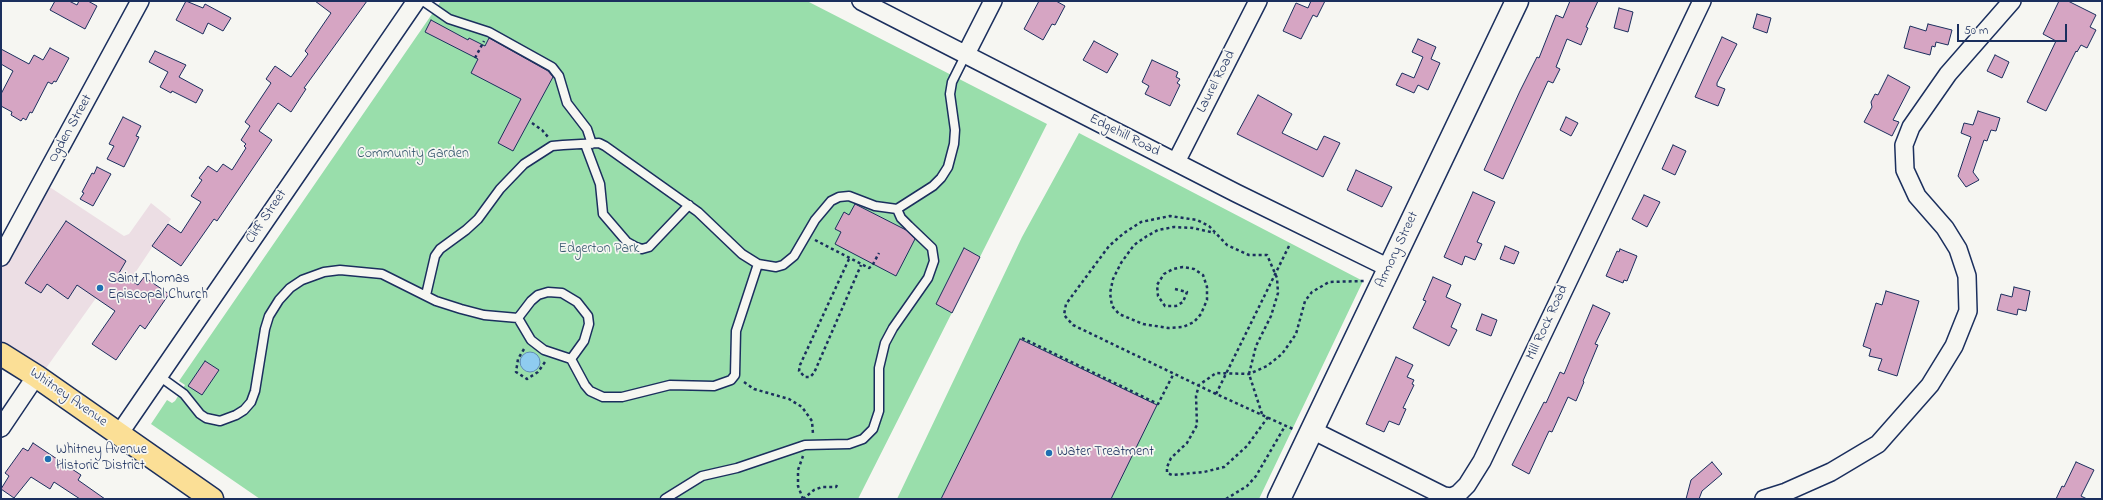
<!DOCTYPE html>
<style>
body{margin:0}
#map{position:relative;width:2103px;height:500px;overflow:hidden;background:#f6f6f2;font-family:"Indie Flower",sans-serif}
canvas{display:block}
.frame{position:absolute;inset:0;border:2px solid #1b2f5e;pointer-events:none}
.scale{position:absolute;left:1957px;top:24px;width:110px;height:18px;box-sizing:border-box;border:2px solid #1b2f5e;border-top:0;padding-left:5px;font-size:12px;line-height:14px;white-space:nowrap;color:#1b2f5e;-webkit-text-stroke:3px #f6f6f2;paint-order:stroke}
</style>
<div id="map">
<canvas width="2103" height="500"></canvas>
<div class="frame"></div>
<div class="scale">50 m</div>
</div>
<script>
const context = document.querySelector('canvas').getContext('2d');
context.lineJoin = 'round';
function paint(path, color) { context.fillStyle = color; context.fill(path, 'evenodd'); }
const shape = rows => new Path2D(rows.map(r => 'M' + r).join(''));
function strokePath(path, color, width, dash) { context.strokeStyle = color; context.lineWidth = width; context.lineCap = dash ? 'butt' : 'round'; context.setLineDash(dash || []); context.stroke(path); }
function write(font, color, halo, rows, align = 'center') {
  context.font = font + ' "Indie Flower",sans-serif'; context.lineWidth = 3.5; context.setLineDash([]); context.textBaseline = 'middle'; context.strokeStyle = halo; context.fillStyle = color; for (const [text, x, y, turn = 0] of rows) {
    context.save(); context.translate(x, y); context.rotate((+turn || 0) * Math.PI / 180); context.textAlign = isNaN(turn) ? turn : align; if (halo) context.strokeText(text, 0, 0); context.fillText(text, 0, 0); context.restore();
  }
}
paint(shape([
 [42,182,124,236,129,234,151,203,171,219,123,291,96,298,39,378,1,354,1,257]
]), '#ecdee4');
paint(shape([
 [441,1,807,1,1047,124,858,499,260,499,151,424,167,400,172,403,175,401,185,385,179,381],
 [1079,133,1363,281,1259,499,897,499,1022,237]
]), '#99deab');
const water = shape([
 '520 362a10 10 0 1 1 20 0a10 10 0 1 1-20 0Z'
]);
paint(water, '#8fccf0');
strokePath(water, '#618db6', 1);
const building = shape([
 [55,1,69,1,77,5,79,1,88,1,97,6,85,29,50,10,55,1],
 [186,1,203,8,205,4,231,18,223,31,208,23,203,34,176,20,186,1],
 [315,1,367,1,304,88,306,89,291,112,278,103,259,131,272,140,217,221,214,219,181,266,152,246,168,224,181,233,201,202,191,196,202,180,199,178,208,166,217,172,223,164,232,170,246,148,244,146,246,144,241,140,250,126,245,122,271,83,266,79,275,66,291,77,308,54,305,51,331,13,315,1],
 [1039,1,1056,1,1065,6,1055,25,1052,24,1043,40,1024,29,1039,1],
 [1311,1,1325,1,1317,17,1313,15,1301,39,1283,31,1296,3,1308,8,1311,1],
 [1570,1,1598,1,1586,27,1588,28,1581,45,1567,39,1556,67,1560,69,1553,83,1548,81,1503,179,1484,170,1520,91,1537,57,1539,58,1556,15,1563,18,1570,1],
 [2059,1,2068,1,2096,15,2090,27,2096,30,2087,48,2081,45,2077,52,2076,51,2046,111,2027,102,2056,41,2043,34,2059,1],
 [1619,8,1633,12,1628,32,1614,28,1619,8],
 [1757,14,1771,18,1767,33,1753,28,1757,14],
 [431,20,468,40,469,38,485,46,489,38,548,71,553,77,513,151,498,143,521,99,471,73,478,59,425,32,431,20],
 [1928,24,1952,30,1948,45,1936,42,1935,47,1932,46,1930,55,1904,48,1910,26,1926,31,1928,24],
 [1722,37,1737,44,1717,83,1717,86,1725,89,1718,106,1695,97,1722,37],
 [1418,39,1436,47,1431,59,1440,63,1428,90,1418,85,1414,93,1396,85,1402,73,1414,78,1423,57,1412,52,1418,39],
 [1094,41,1118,54,1107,73,1083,60,1094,41],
 [50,48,69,58,56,82,54,81,52,84,48,82,32,113,30,112,26,120,23,118,21,121,11,115,12,112,1,106,1,94,13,71,1,64,1,49,29,64,34,55,43,60,50,48],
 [155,51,186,65,179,77,203,90,196,103,172,91,171,93,160,87,168,72,149,62,155,51],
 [1995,55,2009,62,2002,78,1987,71,1995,55],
 [1152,60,1178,72,1176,77,1180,79,1177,83,1180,85,1170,106,1145,94,1149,86,1142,82,1152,60],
 [1888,75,1910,87,1893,120,1899,122,1892,136,1864,122,1872,107,1871,102,1875,94,1878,95,1888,75],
 [1258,95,1292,114,1282,133,1317,150,1324,136,1340,143,1323,177,1237,134,1258,95],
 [1978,111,2000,118,1996,131,1991,130,1987,141,1984,140,1973,172,1979,180,1966,187,1958,176,1971,137,1961,133,1964,123,1973,125,1978,111],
 [123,117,141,126,136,136,139,137,124,167,107,159,114,146,109,144,123,117],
 [1566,117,1578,123,1571,136,1560,130,1566,117],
 [1673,145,1686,151,1675,175,1662,169,1673,145],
 [97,167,111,174,93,206,80,199,84,193,82,192,92,173,94,174,97,167],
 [1356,170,1392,187,1382,207,1347,190,1356,170],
 [1473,192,1495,202,1477,242,1482,244,1475,260,1465,256,1462,265,1444,257,1473,192],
 [1644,195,1660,202,1647,227,1632,219,1644,195],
 [855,204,906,230,915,239,896,276,835,244,841,232,835,229,844,212,849,215,855,204],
 [66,221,126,261,119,273,138,285,144,277,169,294,145,329,140,325,116,360,92,344,115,311,77,285,68,299,47,284,41,293,25,283,66,221],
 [1505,246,1519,252,1514,264,1500,259,1505,246],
 [964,248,980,257,952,313,936,304,964,248],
 [1620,249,1637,256,1627,281,1624,280,1623,283,1606,276,1617,251,1619,252,1620,249],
 [1433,277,1451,285,1446,297,1461,304,1451,327,1457,330,1449,346,1413,328,1426,301,1423,300,1433,277],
 [2014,287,2030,291,2026,311,2018,309,2017,315,1997,310,2001,294,2012,297,2014,287],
 [1886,291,1919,301,1897,376,1878,370,1882,359,1869,356,1871,349,1863,346,1876,303,1882,305,1886,291],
 [1593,305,1610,313,1595,344,1598,345,1583,381,1584,382,1576,401,1568,397,1552,432,1549,431,1529,474,1512,465,1544,402,1546,403,1560,372,1564,374,1593,305],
 [1482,314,1497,320,1491,336,1476,330,1482,314],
 [1020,339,1157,405,1111,499,941,499,1020,339],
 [1396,357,1413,365,1407,377,1414,380,1412,384,1414,385,1403,408,1406,409,1399,425,1389,421,1384,432,1366,424,1396,357],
 [205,361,219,370,202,395,188,386,205,361],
 [33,443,81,475,78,480,105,499,80,499,54,482,50,489,31,477,14,498,1,489,9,476,5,473,23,448,28,451,33,443],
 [1712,462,1722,474,1702,491,1699,499,1686,499,1691,480,1712,462],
 [2076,462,2094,470,2081,496,2087,499,2056,499,2062,486,2064,487,2076,462]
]);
paint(building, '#d6a5c3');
strokePath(building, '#1b2f5e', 1);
const service = shape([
 [423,1,449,19,489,32,552,67,559,76,567,103,587,129,592,144],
 [585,144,600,184,603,214,627,242,636,247,642,249,649,247,689,205],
 [426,295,435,256,440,249,466,230,478,219,500,189,524,164,552,146,563,145,599,143,605,146,698,212,742,254,758,264,776,267,783,265,794,256,815,220,831,201,839,197,849,196,875,206,897,209,933,186,941,178,948,167,954,144,955,130,950,94,952,82,966,54],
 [518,318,531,301,538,295,548,292,562,293,577,302,588,316,589,324,584,341,571,359],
 [159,376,184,394,200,414,206,418,220,421,236,415,244,410,251,402,255,391,265,329,269,316,279,300,290,288,302,280,324,272,340,270,382,274,436,301,461,309,484,315,518,318,531,340,544,350,571,359,585,385,590,391,603,397,622,397,670,385,714,386,731,380,735,375,736,331,758,264],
 [665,499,702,476,737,468,805,445,849,444,863,439,873,429,879,411,879,368,885,343,893,328,928,278,934,261,932,248,909,226,901,218,897,209]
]);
const minor = shape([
 [861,1,1236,193,1389,268],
 [966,54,993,1],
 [1176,162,1258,1],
 [1,257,140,1],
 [1,428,36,376],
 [1312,430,1444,496,1451,497,1458,494,1467,485,1482,461,1702,1],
 [119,434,416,1],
 [1764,499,1786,492,1831,472,1878,444,1930,385,1954,346,1968,311,1967,276,1958,249,1945,228,1917,196,1905,170,1904,145,1911,127,1948,74,2012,1]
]);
const secondary = shape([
 [1279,499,1517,1]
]);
const primary = shape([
 [1,354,36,376,212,499]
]);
strokePath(service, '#1b2f5e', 11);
strokePath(minor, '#1b2f5e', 20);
strokePath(secondary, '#1b2f5e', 25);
strokePath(primary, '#1b2f5e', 25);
strokePath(shape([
 [475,58,484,41],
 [532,123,542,130,548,137],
 [815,240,869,268,872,266,879,253],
 [1289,246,1216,394,1293,429],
 [849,259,800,365,799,371,805,377,810,377,814,373,861,265],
 [1175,289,1187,292,1183,302,1176,306,1165,306,1158,296,1157,285,1164,274,1173,269,1183,267,1194,269,1203,275,1207,287,1207,300,1201,314,1194,322,1183,327,1168,328,1143,324,1119,314,1112,306,1110,293,1113,279,1121,263,1134,245,1147,236,1158,230,1174,227,1193,228,1215,233],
 [1022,338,1158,404,1174,373],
 [524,349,518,359,516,372,527,379,538,372,545,362],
 [744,382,754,389,789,399,802,407,812,421,813,434],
 [1216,394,1073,325,1064,315,1066,304,1109,246,1124,233,1141,222,1170,216,1197,220,1209,226,1227,245,1249,255,1267,255,1277,278,1278,293,1271,316,1256,346,1249,374,1262,414],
 [1268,417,1247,446,1224,467,1204,472,1172,475,1167,473,1167,467,1171,458,1187,443,1197,425,1196,396,1199,385,1216,373,1249,374,1267,366,1282,354,1296,334,1305,301,1312,292,1329,282,1364,281],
 [803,499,798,486,798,470,803,456],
 [803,499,814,490,822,487,836,487,838,483],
 [1226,499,1247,486,1256,476,1285,426]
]), '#1b2f5e', 2.5, [3, 3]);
strokePath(service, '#f6f6f2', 8);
strokePath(minor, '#f6f6f2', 17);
strokePath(secondary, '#f6f6f2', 22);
strokePath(primary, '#fbdf96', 22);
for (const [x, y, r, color] of [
 [100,288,4,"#1f6fb2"],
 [1049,453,4,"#1f6fb2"],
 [48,459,4,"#1f6fb2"]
]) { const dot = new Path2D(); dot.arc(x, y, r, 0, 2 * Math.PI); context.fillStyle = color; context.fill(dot); strokePath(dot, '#f6f6f2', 1.5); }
write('14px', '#1b2f5e', '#f6f6f2', [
 ["Laurel Road",1217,82,-63],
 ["Ogden Street",71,129,-61],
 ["Edgehill Road",1124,136,27],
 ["Cliff Street",267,217,-56],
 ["Armory Street",1398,250,-65],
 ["Mill Rock Road",1548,323,-65],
 ["Whitney Avenue",68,398,35]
]);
write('14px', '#3a5b71', '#f6f6f2', [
 ["Community Garden",413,155],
 ["Edgerton Park",599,250]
]);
write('14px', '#1b2f5e', '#f6f6f2', [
 ["Saint Thomas",108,280],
 ["Episcopal Church",108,296],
 ["Whitney Avenue",56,451],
 ["Historic District",56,467],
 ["Water Treatment",1057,453]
], 'left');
</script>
